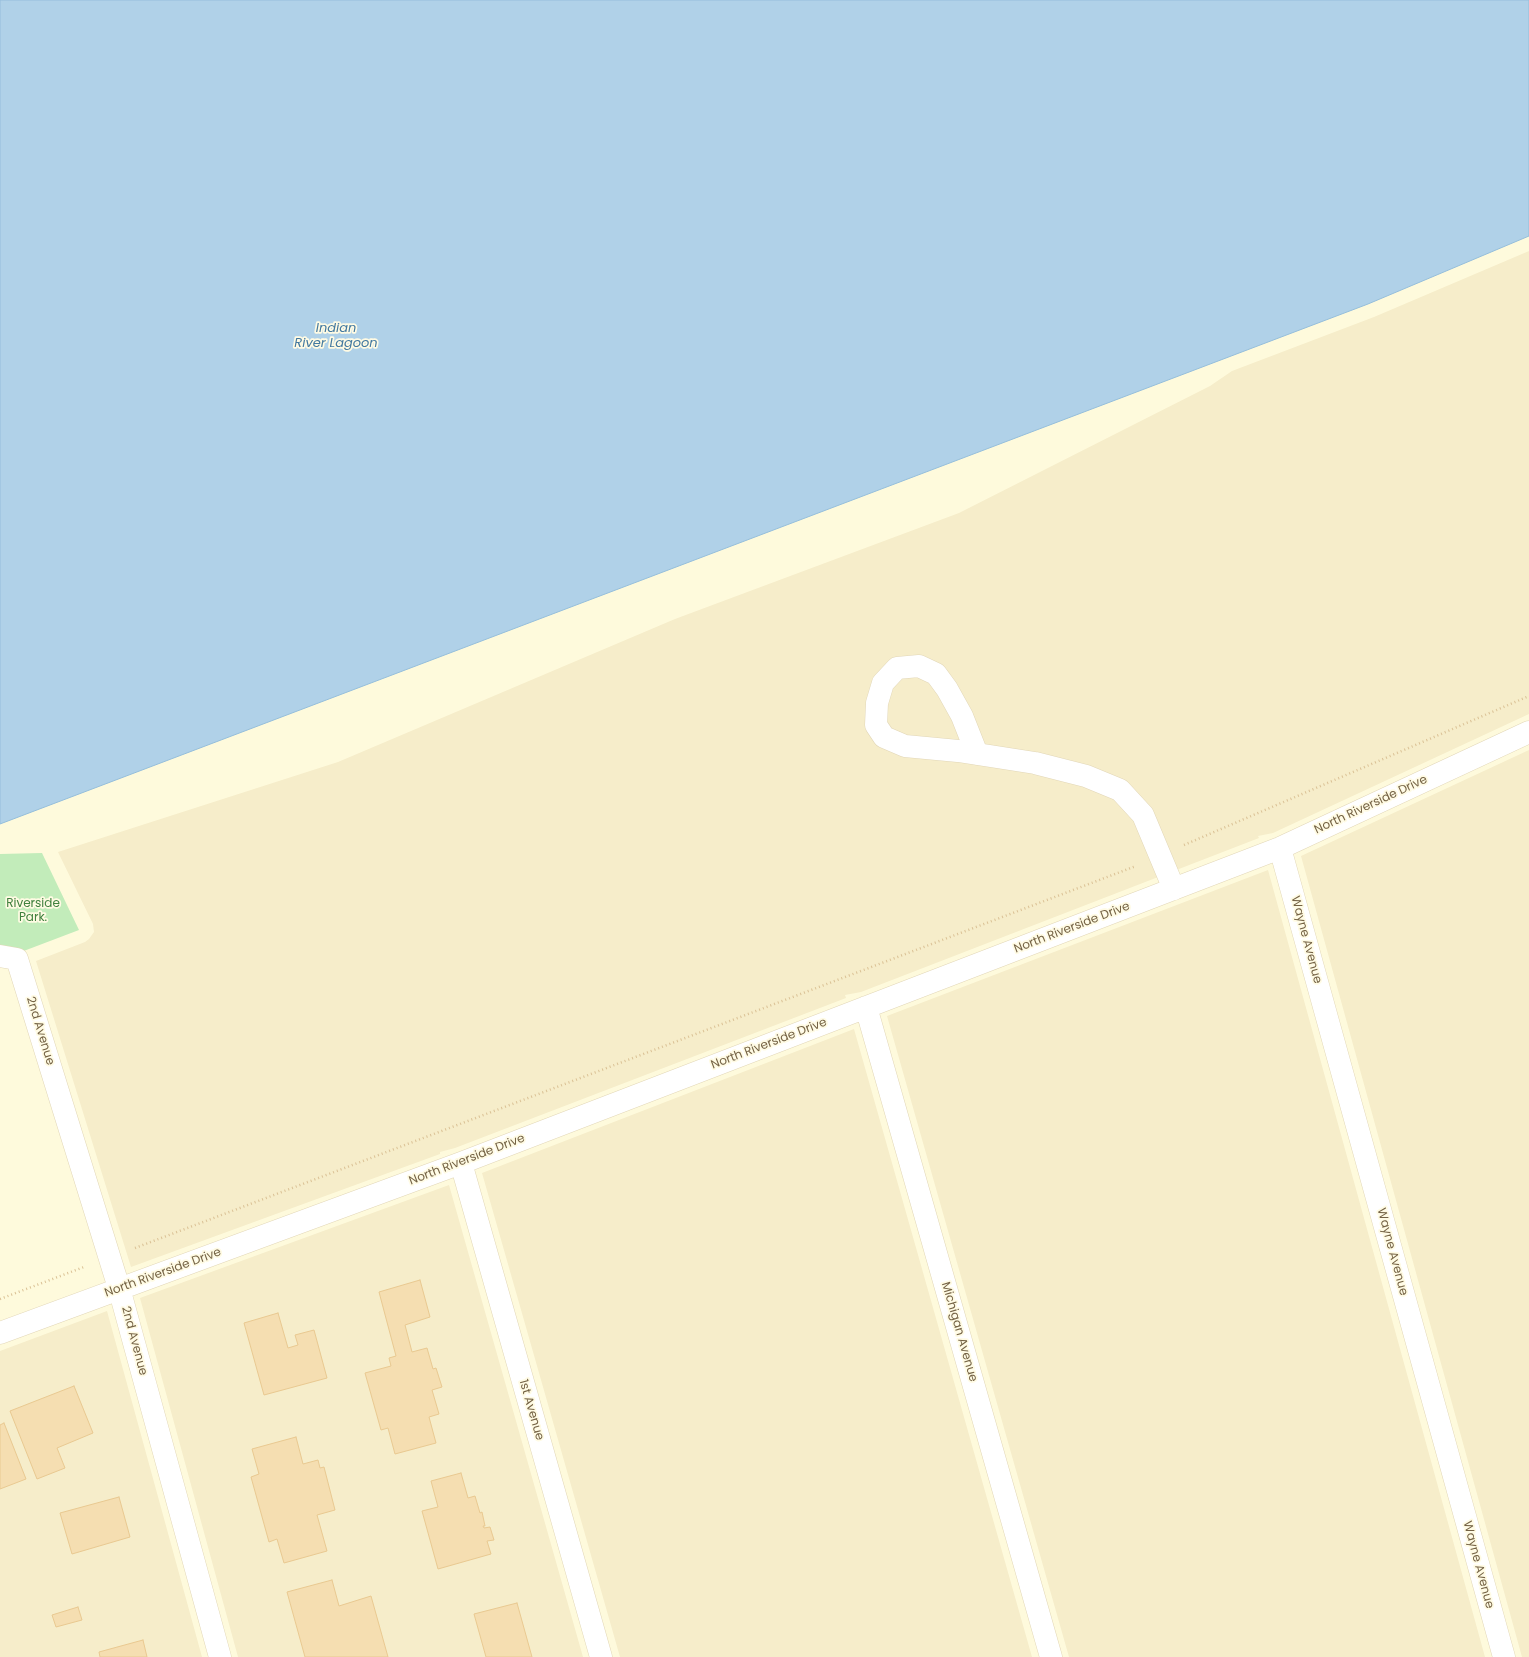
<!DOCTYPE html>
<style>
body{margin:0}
canvas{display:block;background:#fefadc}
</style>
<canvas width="1529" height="1657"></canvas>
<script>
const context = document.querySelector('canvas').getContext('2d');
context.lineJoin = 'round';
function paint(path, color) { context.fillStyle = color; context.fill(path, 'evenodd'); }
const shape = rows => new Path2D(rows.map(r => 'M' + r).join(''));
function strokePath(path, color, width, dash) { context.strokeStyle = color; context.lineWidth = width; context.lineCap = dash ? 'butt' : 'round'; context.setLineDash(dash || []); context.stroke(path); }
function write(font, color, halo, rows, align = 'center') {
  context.font = font + ' Poppins,sans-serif'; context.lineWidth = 3.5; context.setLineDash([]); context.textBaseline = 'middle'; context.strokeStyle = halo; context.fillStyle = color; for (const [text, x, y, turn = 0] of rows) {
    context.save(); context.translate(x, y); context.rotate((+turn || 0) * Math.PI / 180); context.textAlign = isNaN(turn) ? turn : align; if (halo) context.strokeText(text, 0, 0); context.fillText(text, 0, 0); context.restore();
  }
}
paint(shape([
 [1529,251,1529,714,1273,833,1258,836,1259,838,861,992,845,995,846,998,455,1148,440,1152,440,1154,131,1267,36,961,85,942,89,939,94,932,93,924,58,852,338,762,675,619,959,513,1210,386,1232,371,1374,317],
 [1529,750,1529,1657,1522,1657,1301,856],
 [1268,870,1485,1657,1069,1657,887,1016],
 [854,1029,1032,1657,620,1657,482,1173],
 [449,1185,583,1657,238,1657,140,1298],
 [107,1311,202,1657,0,1657,0,1351]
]), '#f6edca');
paint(shape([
 [42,853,79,930,0,960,0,854]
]), '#c2ecba');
const water = shape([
 [0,0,1529,0,1529,236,1368,304,0,824,0,0]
]);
paint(water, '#b0d1e8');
strokePath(water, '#95bedb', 1);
const building = shape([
 [420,1280,430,1317,405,1325,412,1352,427,1348,433,1369,436,1368,442,1387,432,1390,439,1414,429,1417,436,1443,395,1454,388,1428,381,1430,365,1373,391,1366,389,1358,396,1356,379,1292,420,1280],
 [278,1313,288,1348,298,1345,295,1335,314,1330,327,1378,264,1395,244,1323,278,1313],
 [74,1386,93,1433,57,1448,65,1468,37,1479,10,1411,74,1386],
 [4,1423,26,1479,0,1489,0,1425,4,1423],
 [296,1437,303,1464,318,1460,320,1468,324,1467,335,1510,317,1515,327,1551,284,1563,277,1539,269,1542,251,1477,259,1474,252,1449,296,1437],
 [461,1473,468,1498,475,1496,480,1513,482,1512,485,1526,483,1526,484,1528,490,1527,494,1540,487,1541,491,1554,438,1569,422,1511,438,1507,431,1481,461,1473],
 [119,1497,130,1537,72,1554,60,1513,119,1497],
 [332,1580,339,1606,371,1596,388,1657,305,1657,287,1592,332,1580],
 [517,1603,532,1657,486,1657,474,1614,517,1603],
 [78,1607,82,1620,56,1627,52,1615,78,1607],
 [143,1640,147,1657,100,1657,99,1652,143,1640]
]);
paint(building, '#f5deb1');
strokePath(building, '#e9c991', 1);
const minor = shape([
 [977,754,962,716,947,689,936,674,919,666,897,668,883,683,877,703,876,725,884,737,905,746,958,751,1035,763,1086,776,1120,790,1143,815,1174,889],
 [1280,848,1504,1657],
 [0,956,17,959,119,1288,220,1657],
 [866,1007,1051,1657],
 [461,1163,601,1657],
 [0,1333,461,1163,1280,848,1529,732]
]);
strokePath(minor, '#e2d7b8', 23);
strokePath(shape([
 [1184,845,1529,696],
 [135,1248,1136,866],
 [0,1299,84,1267]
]), '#dac195', 2.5, [1, 3]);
strokePath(minor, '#fff', 22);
write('12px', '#746244', '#fffbe4', [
 ["North Riverside Drive",1371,805,-25],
 ["North Riverside Drive",1072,928,-21],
 ["Wayne Avenue",1306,940,75],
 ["2nd Avenue",40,1031,73],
 ["North Riverside Drive",769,1044,-21],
 ["North Riverside Drive",467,1160,-21],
 ["Wayne Avenue",1392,1252,75],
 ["North Riverside Drive",163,1273,-20],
 ["Michigan Avenue",959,1332,74],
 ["2nd Avenue",134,1341,75],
 ["1st Avenue",531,1410,74],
 ["Wayne Avenue",1478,1565,75]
]);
write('12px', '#40813e', '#fffbe4', [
 ["Riverside",33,904],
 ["Park.",33,918]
]);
write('italic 13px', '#4379a0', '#fffbe4', [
 ["Indian",336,329],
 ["River Lagoon",336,344]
]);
</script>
